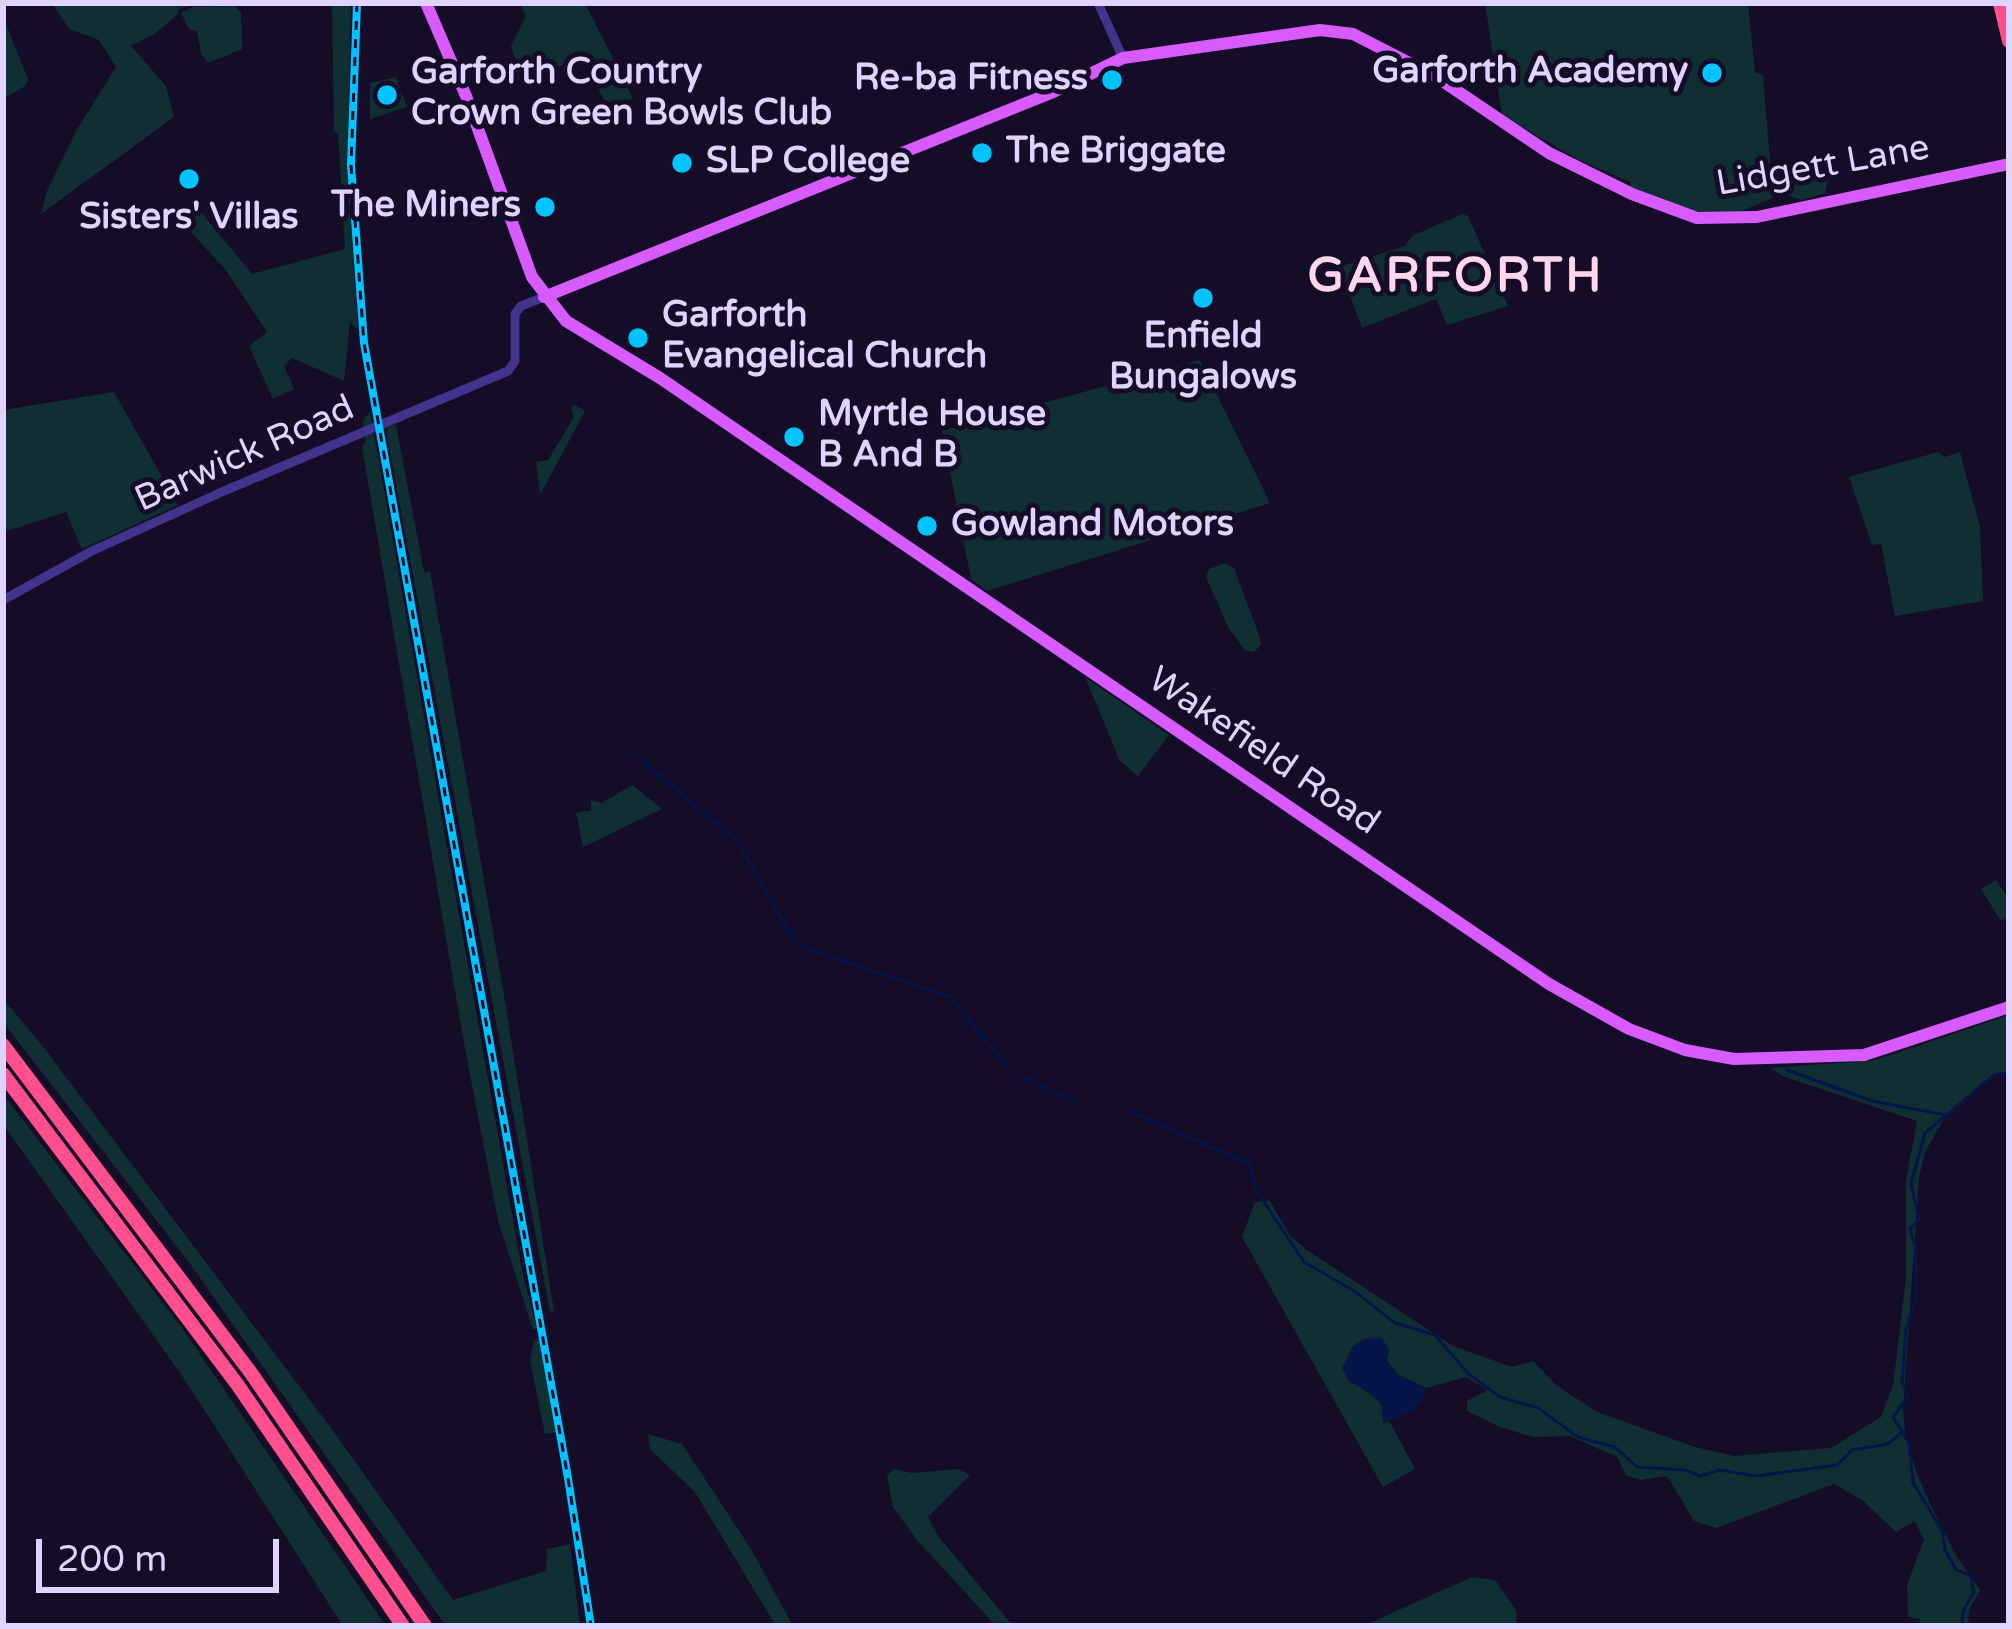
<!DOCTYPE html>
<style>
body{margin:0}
#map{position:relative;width:2012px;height:1629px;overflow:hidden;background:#150d28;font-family:"Varela Round",sans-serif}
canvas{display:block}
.frame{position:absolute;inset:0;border:6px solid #dfd4ff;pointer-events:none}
.scale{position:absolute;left:36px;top:1539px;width:243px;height:54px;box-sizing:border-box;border:6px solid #dfd4ff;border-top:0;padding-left:15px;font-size:36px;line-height:42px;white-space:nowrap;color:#dfd4ff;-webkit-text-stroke:9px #150d28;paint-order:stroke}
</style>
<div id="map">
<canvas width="2012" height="1629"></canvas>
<div class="frame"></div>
<div class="scale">200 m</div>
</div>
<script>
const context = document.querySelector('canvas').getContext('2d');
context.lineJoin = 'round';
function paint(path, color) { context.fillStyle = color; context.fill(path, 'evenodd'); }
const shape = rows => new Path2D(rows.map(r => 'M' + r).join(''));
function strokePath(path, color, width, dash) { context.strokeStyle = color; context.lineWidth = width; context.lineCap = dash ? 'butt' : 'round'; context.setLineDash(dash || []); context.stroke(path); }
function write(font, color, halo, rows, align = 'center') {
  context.font = font + ' "Varela Round",sans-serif'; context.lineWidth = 10; context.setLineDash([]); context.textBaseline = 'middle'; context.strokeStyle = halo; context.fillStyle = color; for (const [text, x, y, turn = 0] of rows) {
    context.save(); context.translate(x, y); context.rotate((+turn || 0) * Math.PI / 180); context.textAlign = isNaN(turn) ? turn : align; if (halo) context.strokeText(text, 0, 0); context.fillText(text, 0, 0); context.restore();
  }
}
paint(shape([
 [52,3,205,3,180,8,176,16,153,35,131,46,166,86,174,117,41,214,47,191,76,131,116,67,99,40,69,29],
 [332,3,351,3,347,168,358,330,350,322,344,381,292,358,284,366,294,389,273,399,249,346,267,332,225,269,174,214,196,206,252,274,345,249,338,134,334,131],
 [520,3,585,3,633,98,608,109,584,57,522,81,510,79,520,74,511,46,526,16],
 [1485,3,1748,3,1755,72,1763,76,1773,198,1739,212,1704,213,1684,208,1631,187,1630,182,1579,160,1502,115],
 [235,6,241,13,242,49,208,63,201,53,197,31,189,29,181,13,193,7],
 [6,24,28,79,25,86,3,99,3,26],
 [396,77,407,107,370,119,370,83],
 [1816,170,1828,179,1825,193,1802,200,1789,196,1785,183,1790,175],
 [1462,214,1468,216,1508,306,1447,325,1436,299,1362,328,1339,267,1405,246,1412,236],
 [1200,360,1270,503,987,591,971,579,942,431],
 [114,392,178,505,82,549,66,512,7,531,3,514,3,410],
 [575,405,585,411,540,495,536,462,548,460,574,417,571,406],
 [370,411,522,1271,537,1329,533,1330,498,1220,464,1043,362,447,366,440,363,421],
 [396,425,424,572,430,571,504,995,554,1311,550,1312,388,441,386,426],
 [1938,452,1945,457,1960,452,1980,527,1983,601,1895,616,1881,544,1872,545,1849,477],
 [1225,563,1234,568,1259,635,1261,645,1254,652,1245,650,1229,629,1206,577,1209,569],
 [1085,677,1169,735,1138,776,1120,761],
 [632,785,662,809,583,847,576,813,591,810,591,800,602,803],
 [1996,880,2009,900,2009,916,2001,921,1981,889],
 [3,999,41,1044,337,1436,453,1600,546,1571,547,1549,570,1544,580,1626,446,1626,191,1265,3,1022],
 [2009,1015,2009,1072,1994,1075,1946,1115,1925,1152,1919,1177,1903,1408,1905,1432,1916,1471,1932,1508,1957,1557,1980,1590,1969,1610,1968,1626,1919,1626,1920,1619,1908,1617,1907,1585,1924,1540,1915,1521,1896,1532,1862,1500,1834,1484,1716,1528,1694,1521,1667,1476,1640,1480,1626,1475,1617,1457,1570,1436,1533,1437,1500,1427,1467,1411,1467,1401,1488,1390,1466,1377,1426,1388,1397,1374,1387,1360,1348,1380,1374,1396,1382,1406,1383,1423,1390,1422,1415,1469,1383,1487,1242,1237,1255,1202,1270,1201,1290,1236,1307,1250,1453,1346,1512,1367,1533,1361,1556,1385,1597,1412,1695,1447,1734,1456,1831,1448,1881,1417,1893,1386,1906,1277,1906,1180,1917,1121,1785,1077,1770,1068,1876,1060],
 [3,1094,182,1328,386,1626,343,1626,185,1380,3,1124],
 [539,1339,556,1432,545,1434,530,1360,534,1341],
 [648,1434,682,1444,751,1549,793,1626,776,1626,695,1492,650,1449],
 [894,1469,912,1473,958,1469,970,1475,928,1517,938,1536,1013,1626,996,1626,916,1539,893,1507,887,1475],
 [1472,1577,1495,1580,1516,1610,1517,1626,1363,1626]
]), '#0f2f33');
paint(shape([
 [1382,1338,1389,1350,1387,1361,1397,1374,1426,1388,1423,1399,1413,1411,1383,1423,1382,1406,1374,1396,1348,1380,1342,1368,1353,1346,1364,1339]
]), '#05154a');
strokePath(shape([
 [637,756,738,842,786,927,804,947,950,997,1007,1066],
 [1787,1070,1872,1101,1946,1115],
 [1016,1074,1074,1102],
 [1133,1113,1248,1163,1257,1192,1304,1262,1354,1291,1395,1323,1435,1335,1469,1374,1500,1397,1538,1408,1578,1437,1615,1447,1637,1467,1686,1470,1700,1476,1720,1470,1756,1476,1837,1465,1852,1450,1888,1444,1901,1433],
 [1962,1626,1963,1611,1974,1592,1970,1575,1956,1570,1945,1550,1943,1532,1913,1483,1909,1443,1893,1417,1908,1397,1902,1383,1906,1330,1916,1297,1916,1249,1910,1229,1919,1220,1911,1184,1925,1133,1994,1075,2009,1072]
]), '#05154a', 3);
strokePath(shape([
 [1098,3,1123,58],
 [3,600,92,551,224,491,508,371,515,361,515,314,521,306,544,297]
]), '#42338c', 9);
strokePath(shape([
 [426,3,466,96,532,277,566,321,660,378,1549,984,1629,1029,1685,1050,1734,1059,1864,1055,2009,1007],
 [544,297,1051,93,1123,58,1320,30,1353,34,1435,76,1549,153,1632,194,1697,218,1757,217,2009,164]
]), '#d85bff', 12);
strokePath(shape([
 [2000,3,2009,41],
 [3,1045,251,1373,425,1626],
 [3,1074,237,1384,403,1626]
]), '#ff4f8c', 14);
const rail = shape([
 [357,3,351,165,364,343,568,1478,591,1626]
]);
strokePath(rail, '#00c3ff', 8);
strokePath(rail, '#150d28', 3, [9]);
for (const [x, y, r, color] of [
 [1712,73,12,"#00c3ff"],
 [1112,80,12,"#00c3ff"],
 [387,95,12,"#00c3ff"],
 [982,153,12,"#00c3ff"],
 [682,163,12,"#00c3ff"],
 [189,179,12,"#00c3ff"],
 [545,207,12,"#00c3ff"],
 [1203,298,12,"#00c3ff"],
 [638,338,12,"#00c3ff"],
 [794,437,12,"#00c3ff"],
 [927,526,12,"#00c3ff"]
]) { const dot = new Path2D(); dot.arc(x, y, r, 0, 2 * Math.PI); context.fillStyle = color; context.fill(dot); strokePath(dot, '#150d28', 4.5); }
write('bold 36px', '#dfd4ff', '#150d28', [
 ["Garforth Academy",1688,73,"right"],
 ["Garforth Country",411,74],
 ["Crown Green Bowls Club",411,115],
 ["Re-ba Fitness",1088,80,"right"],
 ["The Briggate",1006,153],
 ["SLP College",706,163],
 ["The Miners",521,207,"right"],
 ["Sisters' Villas",189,219,"center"],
 ["Garforth",662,317],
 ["Evangelical Church",662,358],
 ["Enfield",1203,338,"center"],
 ["Bungalows",1203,379,"center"],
 ["Myrtle House",818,416],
 ["B And B",818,457],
 ["Gowland Motors",951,526]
], 'left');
write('36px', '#dfd4ff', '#150d28', [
 ["Lidgett Lane",1823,167,-10],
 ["Barwick Road",245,455,-24],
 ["Wakefield Road",1263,752,34]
]);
context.letterSpacing = '3px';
write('bold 48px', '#ffd6eb', '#150d28', [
 ["GARFORTH",1456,278]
]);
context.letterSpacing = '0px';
</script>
